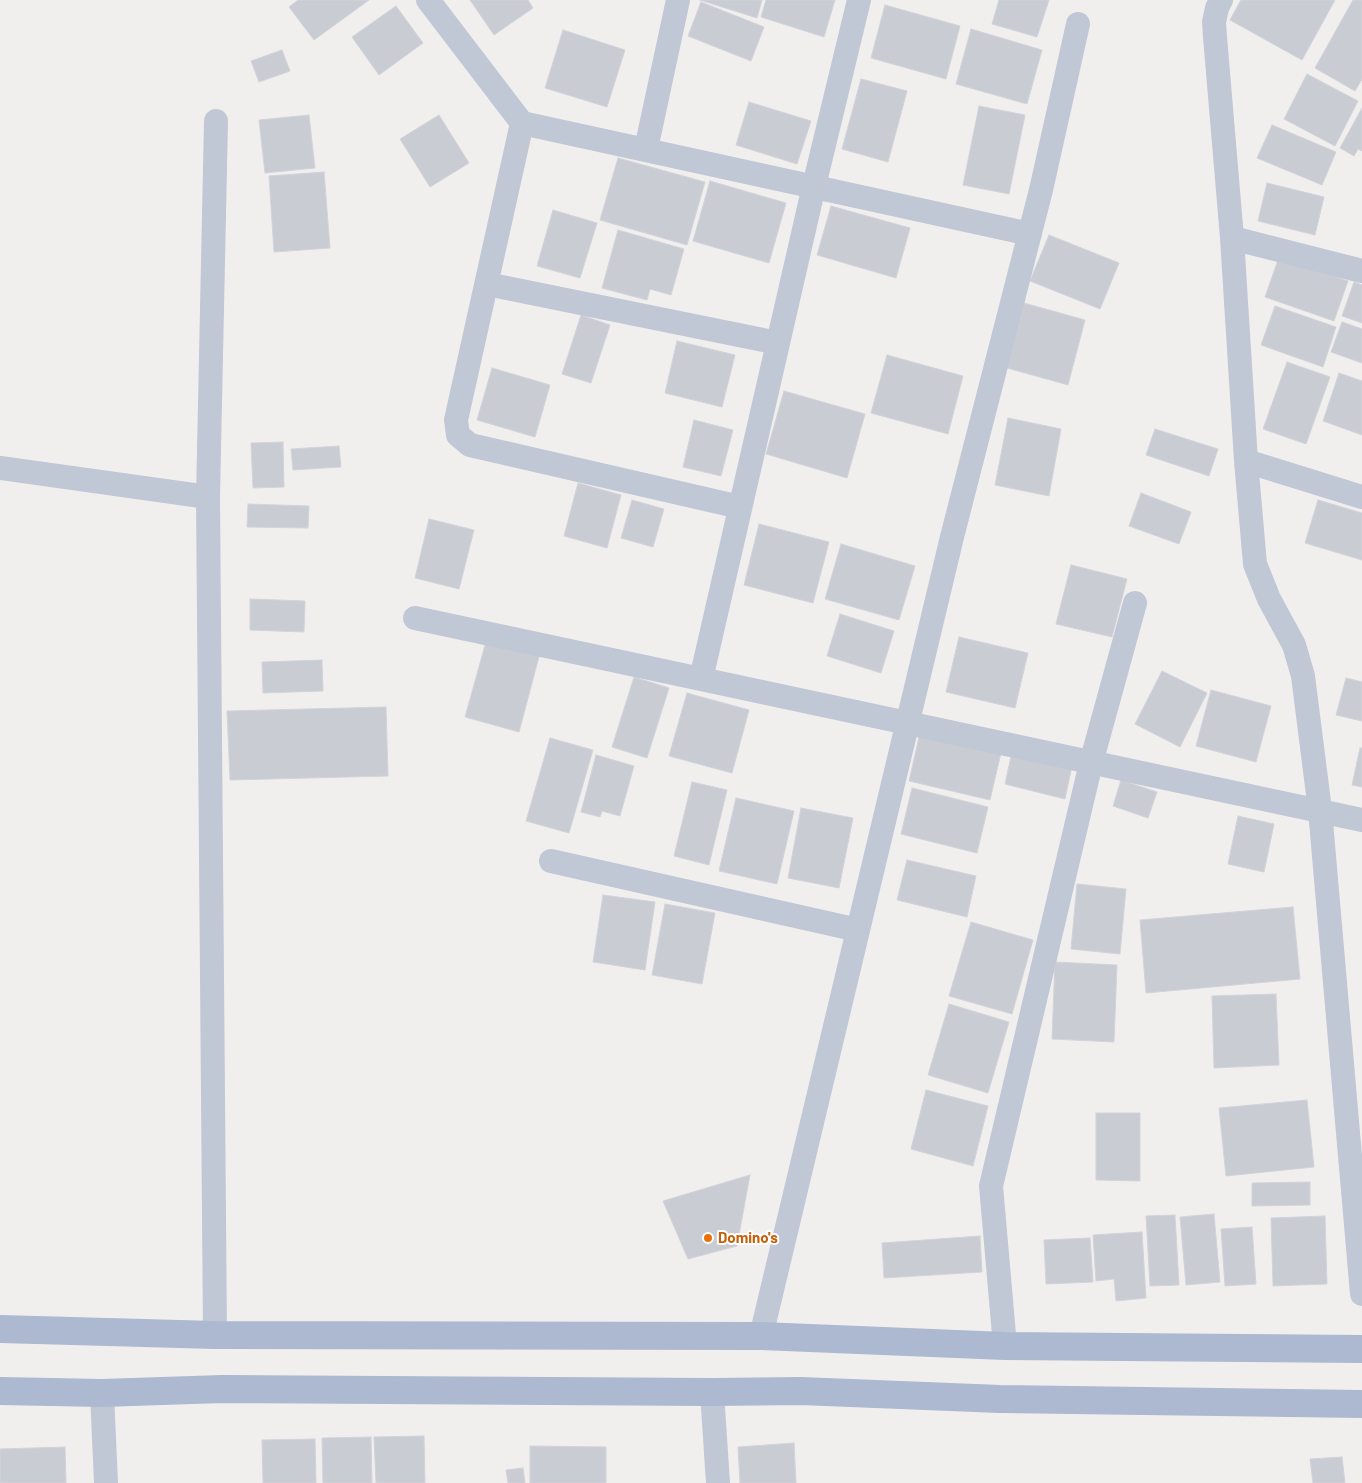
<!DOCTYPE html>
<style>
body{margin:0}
canvas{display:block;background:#f1eeee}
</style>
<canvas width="1362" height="1483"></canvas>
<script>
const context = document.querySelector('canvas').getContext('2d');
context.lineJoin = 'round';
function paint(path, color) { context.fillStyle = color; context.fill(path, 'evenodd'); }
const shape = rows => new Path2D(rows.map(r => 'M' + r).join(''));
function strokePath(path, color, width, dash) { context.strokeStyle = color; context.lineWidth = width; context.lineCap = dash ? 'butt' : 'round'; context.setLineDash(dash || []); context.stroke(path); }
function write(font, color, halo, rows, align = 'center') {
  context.font = font + ' Barlow,sans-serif'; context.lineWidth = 4; context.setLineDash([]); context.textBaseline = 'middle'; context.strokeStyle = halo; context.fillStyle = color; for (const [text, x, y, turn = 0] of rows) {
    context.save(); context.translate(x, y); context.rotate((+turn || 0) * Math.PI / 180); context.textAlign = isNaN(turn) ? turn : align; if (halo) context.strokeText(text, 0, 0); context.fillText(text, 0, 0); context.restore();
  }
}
const building = shape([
 [298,0,369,0,314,40,289,7,298,0],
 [470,0,528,0,533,8,494,35,470,0],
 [700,0,762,0,757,18,700,0],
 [766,0,835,0,824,37,761,17,766,0],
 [999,0,1049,0,1037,37,992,24,999,0],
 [1241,0,1335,0,1302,60,1230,20,1241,0],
 [1353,0,1362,0,1362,79,1355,91,1315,68,1353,0],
 [701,2,764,27,751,61,688,36,701,2],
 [885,5,960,26,946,79,871,58,885,5],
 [396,6,423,43,379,75,352,37,396,6],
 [971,29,1042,50,1027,104,956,84,971,29],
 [563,30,625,50,607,107,545,88,563,30],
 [282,50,290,71,259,82,251,61,282,50],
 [1307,74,1358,101,1335,146,1284,119,1307,74],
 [861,79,907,91,888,162,842,149,861,79],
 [749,102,811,121,797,164,736,145,749,102],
 [979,106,1025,115,1009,194,963,185,979,106],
 [1362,108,1362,151,1358,149,1354,156,1340,148,1362,108],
 [309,115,315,168,265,173,259,120,309,115],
 [439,115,469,163,430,187,400,139,439,115],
 [1272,125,1336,152,1322,185,1257,158,1272,125],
 [618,158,705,182,687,245,600,220,618,158],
 [324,172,330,248,274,252,269,176,324,172],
 [710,181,786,203,769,263,693,241,710,181],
 [1267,183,1324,197,1315,235,1258,221,1267,183],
 [831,206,910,228,896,278,817,255,831,206],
 [553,210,597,223,580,278,537,266,553,210],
 [618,230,684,249,671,295,650,289,647,300,602,288,618,230],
 [1049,235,1119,263,1100,309,1030,281,1049,235],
 [1279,257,1348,281,1334,321,1265,297,1279,257],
 [1354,282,1362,285,1362,323,1342,316,1354,282],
 [1024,303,1085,320,1068,385,1007,368,1024,303],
 [1275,306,1336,327,1323,367,1261,345,1275,306],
 [581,315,610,325,591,383,562,374,581,315],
 [1342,322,1362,329,1362,363,1331,352,1342,322],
 [677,341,735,355,722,407,665,393,677,341],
 [887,355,963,376,948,434,871,413,887,355],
 [1287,362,1330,377,1306,444,1263,429,1287,362],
 [492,368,550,385,535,437,477,420,492,368],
 [1339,373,1362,381,1362,435,1323,421,1339,373],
 [784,391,865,414,847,478,766,454,784,391],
 [1008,418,1061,429,1049,496,995,485,1008,418],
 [694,420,733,430,721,476,683,467,694,420],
 [1155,429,1218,449,1209,476,1146,455,1155,429],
 [283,442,284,487,253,488,251,443,283,442],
 [339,446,341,467,293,470,291,449,339,446],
 [578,483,621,495,607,548,564,536,578,483],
 [1141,493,1191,512,1179,544,1129,526,1141,493],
 [632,500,664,509,653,547,621,538,632,500],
 [1318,500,1362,513,1362,560,1305,543,1318,500],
 [248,504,309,506,308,528,247,527,248,504],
 [429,519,474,530,459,589,415,578,429,519],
 [759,524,829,542,813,603,744,585,759,524],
 [841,544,915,566,899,620,825,599,841,544],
 [1071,565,1127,579,1112,637,1056,624,1071,565],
 [250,599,305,601,304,632,250,630,250,599],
 [840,614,894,631,881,673,827,656,840,614],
 [959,637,1028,653,1015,708,946,692,959,637],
 [487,638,540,653,519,732,465,717,487,638],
 [322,660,323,691,263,693,262,662,322,660],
 [1162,671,1207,693,1180,747,1135,724,1162,671],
 [634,677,669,688,647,758,612,747,634,677],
 [1346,678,1362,682,1362,721,1336,715,1346,678],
 [1211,690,1271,706,1256,762,1196,746,1211,690],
 [687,693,749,710,732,773,669,756,687,693],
 [386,707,388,776,230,780,227,711,386,707],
 [920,733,1001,753,990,800,909,781,920,733],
 [550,738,593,750,569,833,526,821,550,738],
 [1360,748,1362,748,1362,787,1352,785,1360,748],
 [1012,752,1072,766,1065,799,1005,784,1012,752],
 [596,755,634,766,620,816,602,811,600,817,581,812,596,755],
 [1121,780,1157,792,1148,818,1113,806,1121,780],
 [692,782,727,790,709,865,674,856,692,782],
 [912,788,988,807,977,853,901,834,912,788],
 [736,798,794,811,777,884,719,871,736,798],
 [801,808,853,818,839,888,788,878,801,808],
 [1238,816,1274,824,1264,872,1228,864,1238,816],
 [907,860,976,876,967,917,897,900,907,860],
 [1077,884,1126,889,1120,954,1071,949,1077,884],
 [603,895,655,902,645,970,593,962,603,895],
 [665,904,715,913,702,984,652,975,665,904],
 [1293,907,1300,979,1146,993,1140,920,1293,907],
 [971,922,1033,940,1012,1014,949,996,971,922],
 [1055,962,1117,965,1114,1042,1052,1039,1055,962],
 [1276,994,1279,1065,1214,1068,1212,996,1276,994],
 [949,1004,1009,1022,988,1093,928,1075,949,1004],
 [926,1090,988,1106,973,1166,911,1149,926,1090],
 [1307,1100,1314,1167,1226,1176,1219,1108,1307,1100],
 [1096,1113,1140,1113,1140,1181,1096,1180,1096,1113],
 [750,1175,737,1246,688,1259,663,1201,750,1175],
 [1310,1182,1310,1205,1252,1206,1252,1183,1310,1182],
 [1214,1214,1220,1282,1186,1285,1180,1217,1214,1214],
 [1175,1215,1179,1285,1150,1286,1146,1216,1175,1215],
 [1325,1216,1327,1284,1273,1286,1271,1218,1325,1216],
 [1252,1227,1256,1284,1225,1286,1221,1229,1252,1227],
 [1142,1232,1146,1298,1116,1301,1114,1279,1096,1281,1093,1235,1142,1232],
 [980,1236,982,1272,884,1278,882,1243,980,1236],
 [1090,1238,1093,1282,1046,1284,1044,1240,1090,1238],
 [424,1436,425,1483,376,1483,374,1437,424,1436],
 [371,1437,372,1483,323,1483,322,1438,371,1437],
 [315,1439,316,1483,263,1483,262,1440,315,1439],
 [794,1443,796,1483,740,1483,738,1447,794,1443],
 [530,1446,606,1447,606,1483,530,1483,530,1446],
 [65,1447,66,1483,0,1483,0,1449,65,1447],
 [1342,1457,1345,1483,1313,1483,1310,1459,1342,1457],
 [523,1468,525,1483,508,1483,506,1470,523,1468]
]);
paint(building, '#caccd4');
strokePath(building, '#d2d3da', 1);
strokePath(shape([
 [428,0,522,123,1030,234],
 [1221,0,1217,8,1214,22,1215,37,1232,238,1246,461,1255,564,1269,599,1294,645,1303,676,1320,810,1362,1294],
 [522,123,456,420,458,435,470,445,740,507],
 [646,149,678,0],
 [1232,238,1362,271],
 [487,284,778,343],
 [1246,461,1362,497],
 [0,468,208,497],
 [415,618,1362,820],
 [701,679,814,186,859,0],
 [551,861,858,930],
 [215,1335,208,497,216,121],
 [761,1336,952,537,1041,190,1078,24],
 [1005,1346,991,1186,1091,763,1135,603],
 [712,1392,718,1483],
 [102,1393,106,1483]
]), '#c0c8d5', 24);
strokePath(shape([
 [0,1329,215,1335,761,1336,1005,1346,1362,1349],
 [0,1391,102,1393,222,1389,712,1392,801,1391,1000,1399,1362,1404]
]), '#acb9d0', 28);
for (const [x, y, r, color] of [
 [708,1238,5,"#e8710a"]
]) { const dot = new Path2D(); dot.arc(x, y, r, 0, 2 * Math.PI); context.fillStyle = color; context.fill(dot); strokePath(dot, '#fff', 2); }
write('bold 15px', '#c56008', '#fff', [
 ["Domino's",718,1238]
], 'left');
</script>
